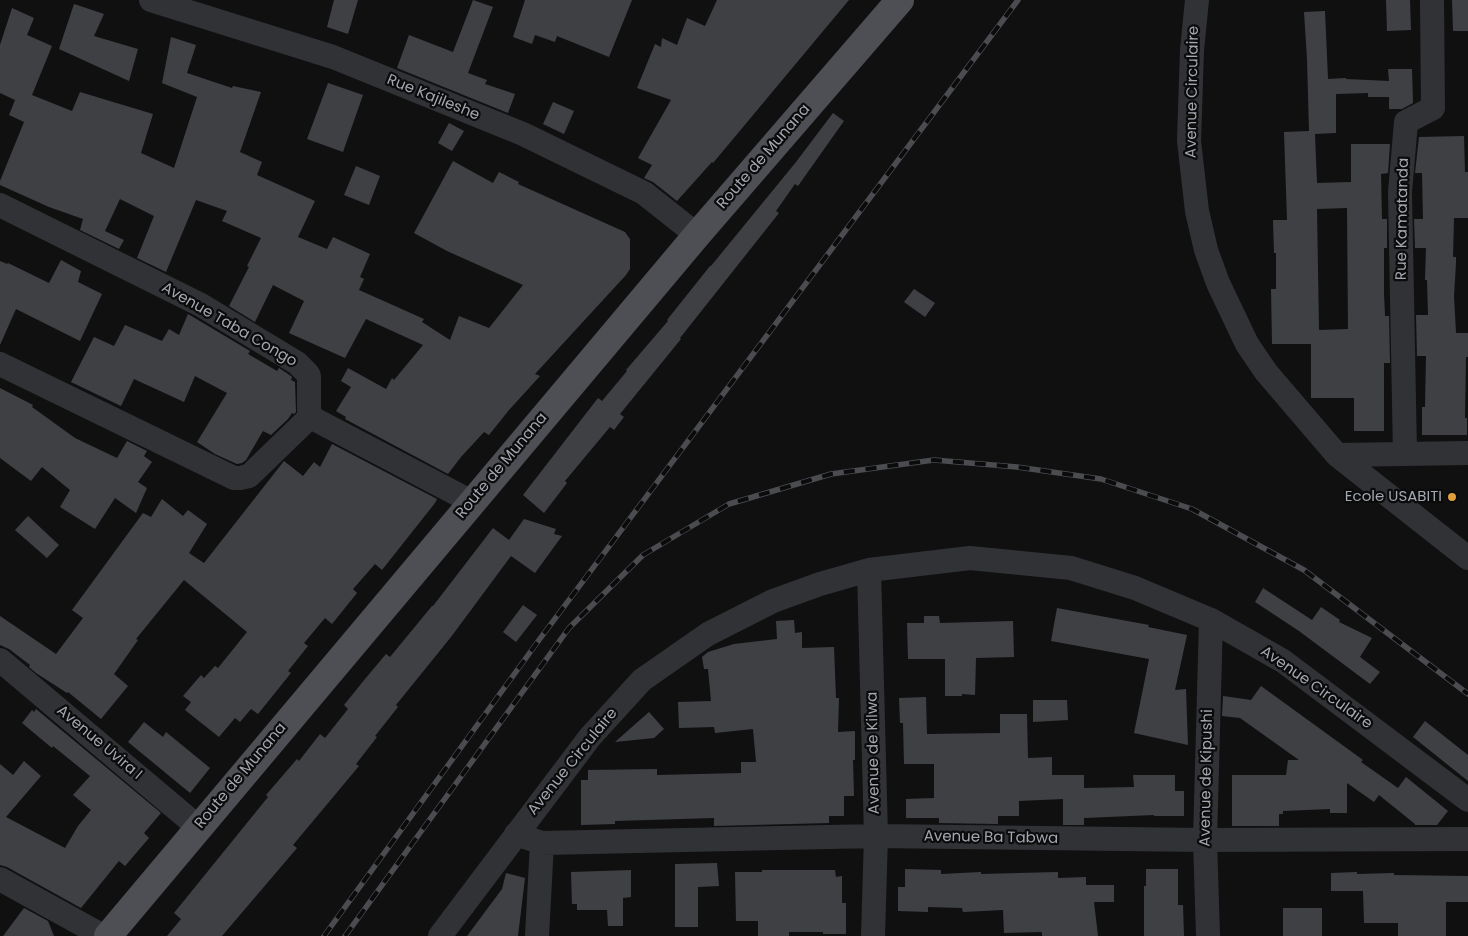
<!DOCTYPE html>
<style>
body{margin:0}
canvas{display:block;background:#101011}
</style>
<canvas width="1468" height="936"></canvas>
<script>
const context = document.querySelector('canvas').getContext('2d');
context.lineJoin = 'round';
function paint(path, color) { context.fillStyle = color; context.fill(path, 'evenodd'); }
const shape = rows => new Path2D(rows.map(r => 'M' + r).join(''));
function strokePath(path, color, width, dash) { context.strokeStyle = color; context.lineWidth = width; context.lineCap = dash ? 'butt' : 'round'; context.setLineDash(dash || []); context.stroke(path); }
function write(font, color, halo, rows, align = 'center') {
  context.font = font + ' Poppins,sans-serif'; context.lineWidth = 4.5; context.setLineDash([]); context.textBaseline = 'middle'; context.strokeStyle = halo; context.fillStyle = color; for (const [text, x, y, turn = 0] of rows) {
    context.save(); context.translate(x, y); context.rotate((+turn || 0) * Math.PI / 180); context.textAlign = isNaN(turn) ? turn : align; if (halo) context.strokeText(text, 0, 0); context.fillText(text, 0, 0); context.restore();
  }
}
paint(shape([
 [334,0,358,0,348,34,327,27],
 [473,0,493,7,468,73,487,80,485,84,515,94,508,113,397,68,409,35,453,52],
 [525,0,632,0,609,57,557,36,555,42,535,35,532,44,513,37],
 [717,0,849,0,713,163,712,162,677,201,653,182,644,178,652,165,638,158,671,100,637,88,655,44,661,47,662,38,677,45,687,18,705,26],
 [1386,0,1410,0,1411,30,1387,31],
 [1452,0,1468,0,1468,31,1453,31],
 [74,4,104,14,94,36,138,49,129,81,59,49],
 [12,8,34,18,27,35,52,46,32,95,72,111,80,92,153,114,141,153,174,168,197,97,162,83,171,37,196,45,187,73,232,88,233,86,261,92,240,152,262,162,257,175,315,201,298,237,327,249,333,237,370,254,360,277,364,279,359,290,424,319,422,322,450,340,459,316,489,328,523,285,447,251,414,233,453,161,493,183,499,172,519,182,518,184,625,232,630,239,630,269,626,275,535,374,540,376,509,410,489,435,484,432,461,457,448,474,345,419,346,417,336,411,351,387,341,381,348,368,386,389,392,378,394,380,423,345,366,319,345,358,289,333,304,301,273,285,255,322,229,306,249,267,247,266,261,238,222,221,227,211,196,200,166,272,137,258,154,216,120,199,105,231,124,240,119,249,80,230,83,219,49,207,0,185,0,181,24,122,9,115,15,100,0,93,0,45],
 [1325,11,1328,79,1346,78,1346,79,1389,81,1388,69,1412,69,1413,103,1402,109,1389,109,1389,97,1368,97,1368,93,1336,94,1336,133,1315,134,1317,183,1351,182,1351,144,1390,144,1388,173,1381,174,1382,219,1387,219,1387,248,1384,248,1384,294,1385,316,1389,316,1390,363,1384,363,1384,431,1354,431,1354,398,1311,398,1311,344,1272,344,1271,289,1276,289,1276,253,1274,253,1273,220,1287,220,1284,132,1309,131,1307,59,1304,12],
 [1347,208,1348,329,1319,330,1317,209],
 [328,83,363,95,343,152,307,139],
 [553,102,574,111,564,134,543,124],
 [833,113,844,121,798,186,795,184,776,211,779,213,680,338,681,339,620,414,624,417,614,430,610,427,565,481,567,483,544,513,523,495,598,398,602,401,627,371,626,370,668,321,667,320,710,266,711,266,796,162],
 [449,123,464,131,452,151,438,143],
 [1464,136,1465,172,1468,172,1468,218,1454,218,1453,257,1456,257,1456,263,1454,296,1456,333,1468,333,1468,357,1466,357,1465,418,1467,418,1467,435,1422,435,1422,407,1425,407,1426,356,1417,356,1416,315,1428,315,1427,280,1425,280,1426,248,1415,248,1414,219,1423,219,1422,173,1415,173,1419,137],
 [356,166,380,176,369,205,344,195],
 [61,260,81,271,78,282,102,294,80,341,16,309,0,345,0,261,7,264,8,263,49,283],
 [914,289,935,303,925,317,904,302],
 [188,314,250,351,248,354,277,371,279,368,288,374,292,377,291,380,295,382,296,412,294,414,292,413,288,419,271,435,263,431,246,460,242,463,237,464,215,454,197,442,227,393,195,376,184,402,134,379,121,406,71,382,94,337,114,346,125,325,162,341,169,329,179,335],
 [0,388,33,405,32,407,75,438,117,458,127,441,147,451,144,456,152,462,138,482,147,488,136,513,115,498,95,529,60,507,70,490,42,467,31,481,0,458],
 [332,444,437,499,435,503,382,570,375,564,353,589,357,593,332,624,325,618,304,643,308,646,288,671,291,673,258,714,251,709,240,722,235,718,219,737,185,710,191,702,183,696,201,675,204,678,215,666,218,668,247,632,184,580,136,639,138,640,114,674,128,686,101,719,68,692,67,693,36,673,29,667,30,665,9,649,0,645,0,616,56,654,83,618,72,610,143,513,151,517,162,499,183,516,188,510,207,524,189,553,204,563,284,461,303,476,314,462,320,467],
 [28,516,59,545,47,558,15,530],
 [524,519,556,529,554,534,562,536,535,573,511,556,451,637,396,705,398,707,375,736,377,737,356,764,359,766,293,845,297,848,222,936,167,936,181,919,174,913,268,797,266,795,297,759,299,761,320,734,325,738,348,709,344,705,365,679,386,654,390,657,432,606,433,606,493,528,509,540],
 [1263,588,1312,620,1321,607,1340,620,1339,622,1372,638,1360,657,1380,672,1370,684,1299,631,1255,602],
 [523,605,537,615,516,642,503,632],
 [1057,608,1149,625,1148,627,1187,635,1175,690,1186,689,1188,745,1134,733,1149,659,1051,641],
 [924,616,939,616,940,623,1013,621,1014,657,976,658,975,695,962,694,962,696,945,696,945,659,908,659,907,623,924,623],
 [794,620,795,633,802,632,802,648,834,647,836,698,839,698,838,732,855,731,855,760,853,760,854,796,844,796,844,816,829,816,829,823,714,826,714,818,615,821,615,824,581,825,581,780,588,780,588,770,657,769,657,775,741,773,741,762,756,762,753,729,715,733,714,727,679,728,678,702,711,701,708,669,704,669,702,657,708,652,734,644,777,639,776,621],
 [1261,686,1363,760,1361,762,1398,788,1406,777,1448,811,1437,825,1415,825,1415,824,1379,795,1374,802,1347,783,1347,813,1330,813,1330,809,1283,811,1283,814,1279,814,1279,826,1232,826,1232,775,1286,775,1288,760,1299,760,1240,718,1222,716,1223,696,1251,700],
 [926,697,927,734,1000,733,1000,714,1027,714,1028,758,1052,757,1052,775,1084,775,1084,788,1134,787,1133,775,1175,775,1175,791,1184,791,1184,816,1154,816,1154,815,1084,818,1084,825,1063,825,1063,799,1019,801,1019,816,998,816,998,824,939,823,939,818,906,818,906,799,934,798,934,764,904,764,903,723,900,723,899,698],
 [1033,700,1067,700,1068,720,1033,722],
 [36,709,161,813,144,833,149,838,125,866,119,861,81,908,7,867,0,865,0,764,13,775,24,761,41,776,6,817,65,848,78,826,91,810,73,795,90,776,53,746,52,748,22,723,32,710,34,712],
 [649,712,664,729,654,738,615,742],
 [1425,721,1468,755,1468,781,1413,737],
 [144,722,163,737,166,732,210,768,190,793,128,742],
 [717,863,719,886,698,887,698,927,675,927,675,864],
 [905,869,941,870,941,874,981,872,981,874,1058,872,1058,878,1086,877,1086,885,1114,885,1114,902,1094,902,1098,936,1042,936,1042,933,1041,932,1004,933,1003,910,963,912,962,908,928,907,928,912,898,911,898,887,905,887],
 [1146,869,1178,869,1178,905,1183,905,1184,936,1144,936,1144,886,1146,886],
 [631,870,631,897,623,898,623,926,608,926,607,910,577,910,577,904,572,904,571,872],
 [762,870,835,870,836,877,842,876,842,903,846,903,846,934,823,934,823,932,789,932,789,936,758,936,758,921,736,921,735,872,762,872],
 [1357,872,1357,874,1394,873,1394,875,1468,876,1468,902,1446,902,1446,936,1398,936,1398,923,1364,923,1363,891,1331,891,1331,873],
 [506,873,525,878,518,936,467,936,502,889],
 [24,908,48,921,54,936,3,936],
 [1283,908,1322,908,1322,936,1283,936]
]), '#3f4044');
strokePath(shape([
 [151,0,333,57,523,134,644,193,697,235],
 [1197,0,1192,50,1189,141,1197,211,1206,250,1218,283,1247,344,1266,372,1337,455,1468,558],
 [0,205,201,305,297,363,307,373,309,376,309,410,311,416,316,420,472,502],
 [0,364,234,478,240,478,249,476,311,416],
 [1405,454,1400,192,1406,122,1433,108,1432,0],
 [1337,455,1468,453],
 [869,570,876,836,873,936],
 [0,660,198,827],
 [516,834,542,843,876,836,1205,840,1468,839],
 [0,879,103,936],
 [440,936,590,737,642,680,708,634,773,601,820,584,869,570,970,558,1071,568,1135,588,1211,620,1283,661,1468,800],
 [537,936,542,843],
 [1208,936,1205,840,1211,620]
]), '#313235', 24);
strokePath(shape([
 [108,936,697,235,900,0]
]), '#4d4f54', 28);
const rail = shape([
 [324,936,539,640,1018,0],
 [345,936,569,628,643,555,729,504,831,474,934,460,1017,467,1101,479,1192,509,1304,570,1468,694]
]);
strokePath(rail, '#4a4c50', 5.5);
strokePath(rail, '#0b0b0c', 4, [11]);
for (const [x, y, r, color] of [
 [1452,497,5,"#dea03b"]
]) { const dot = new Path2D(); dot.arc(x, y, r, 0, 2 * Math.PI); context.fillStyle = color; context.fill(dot); strokePath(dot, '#0b0b0c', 2); }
write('15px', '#a2a7b0', '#0b0b0c', [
 ["Avenue Circulaire",1193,92,-89],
 ["Rue Kajileshe",433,98,22],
 ["Route de Munana",764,157,-49],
 ["Rue Kamatanda",1403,219,-89],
 ["Avenue Taba Congo",229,325,30],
 ["Route de Munana",502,466,-50],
 ["Avenue Circulaire",1316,688,35],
 ["Avenue Uvira I",99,743,40],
 ["Avenue de Kilwa",874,753,-91],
 ["Avenue Circulaire",573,762,-51],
 ["Route de Munana",241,776,-50],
 ["Avenue de Kipushi",1207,778,-89],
 ["Avenue Ba Tabwa",991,838,1]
]);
write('15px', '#a2a7b0', '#0b0b0c', [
 ["Ecole USABITI",1442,497]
], 'right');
</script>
